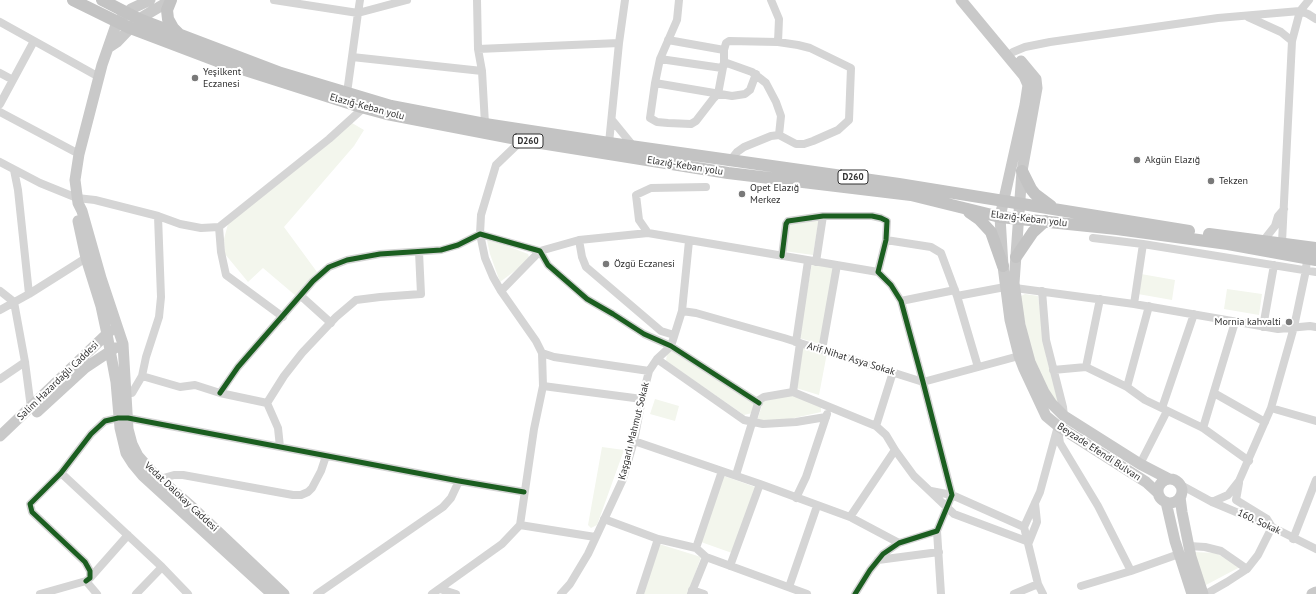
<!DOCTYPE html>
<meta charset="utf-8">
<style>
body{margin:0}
canvas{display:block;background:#fff}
</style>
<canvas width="1316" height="594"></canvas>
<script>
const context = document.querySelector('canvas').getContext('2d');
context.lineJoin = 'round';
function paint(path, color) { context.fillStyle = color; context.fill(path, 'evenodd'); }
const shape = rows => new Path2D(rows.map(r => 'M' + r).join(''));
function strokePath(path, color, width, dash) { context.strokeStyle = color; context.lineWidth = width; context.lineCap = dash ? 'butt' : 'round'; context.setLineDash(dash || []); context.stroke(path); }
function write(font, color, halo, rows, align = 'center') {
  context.font = font + ' "PT Sans",sans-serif'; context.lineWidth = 4; context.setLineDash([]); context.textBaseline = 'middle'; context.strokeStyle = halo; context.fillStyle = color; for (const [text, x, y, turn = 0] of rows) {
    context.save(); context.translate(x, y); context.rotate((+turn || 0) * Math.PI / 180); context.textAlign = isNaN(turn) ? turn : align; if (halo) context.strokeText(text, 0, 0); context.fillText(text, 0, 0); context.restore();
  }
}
paint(shape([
 [352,123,364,130,354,146,284,227,317,272,296,296,263,268,248,282,225,254,224,239,228,224],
 [819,218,813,255,784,251,788,223],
 [487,240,502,244,528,254,529,257,528,261,500,282,490,254],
 [812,263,833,267,820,344,799,338],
 [1141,274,1175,280,1172,300,1138,294],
 [1227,289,1262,294,1259,315,1224,309],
 [1025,294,1038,296,1047,360,1061,408,1049,391,1032,355,1022,308,1021,296],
 [803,346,827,353,819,395,796,388],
 [672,351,755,405,752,413,744,415,666,361,667,354],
 [794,395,821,406,821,412,790,419,757,421,764,399],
 [655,399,679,406,675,421,650,414],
 [602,447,624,450,597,525,591,528,588,525],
 [724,476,755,487,732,553,701,542],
 [659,544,701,557,688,594,644,594],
 [1193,552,1216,553,1240,567,1206,585]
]), '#f3f6ed');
strokePath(shape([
 [274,0,358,13,407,0],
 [477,0,478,49,482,71,485,124],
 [679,0,677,20,660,59,655,83,650,118,657,122,668,123,691,124,696,121,713,99,718,94,724,62],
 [1248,17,1281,32,1292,41],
 [0,22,99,77],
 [668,40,724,50],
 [778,42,729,41,726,43,724,50,724,62,752,72,766,83,776,102,781,116,779,135],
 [478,49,619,43],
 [1013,52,1025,47,1050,42,1218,18,1300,11,1308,14,1316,19],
 [352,57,482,71],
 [660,59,722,68],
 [0,73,13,80],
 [655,83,732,96,745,94,750,90,756,74],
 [347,93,358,13,360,0],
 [0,104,34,41],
 [0,112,79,154],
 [612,120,634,147],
 [609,143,619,43,625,0],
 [0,162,40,183,77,198,95,200,158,216,180,224,201,228,219,227,329,139,360,111,361,107],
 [729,162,737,152,744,147,771,136,779,135,796,144,804,144,813,141,838,130,849,120,851,68,810,48,798,45,778,42,779,19,771,0],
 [14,170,18,190,29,294],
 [706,187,651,188,636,195,639,220,648,233,878,272],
 [219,227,221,252,226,275,283,317],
 [1093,238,1143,244,1316,272],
 [579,240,582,257,586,267,661,331,674,335],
 [886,240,931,247,941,253,957,296,978,367],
 [1264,240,1275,226,1278,216,1284,209],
 [1282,242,1292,41,1300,11,1309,0],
 [782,256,786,224,788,221,823,216,872,216,881,218,887,221,886,240,878,272,891,285,901,301,923,382,952,495,937,531,899,543,883,554,870,570,855,594],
 [816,262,823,216],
 [1015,288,1134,304,1278,329,1310,326,1316,327],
 [0,291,14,302,25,362,31,408],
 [501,291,540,251,579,240,648,233],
 [1042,291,1046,340,1063,407,1064,416],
 [301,296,331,323],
 [957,296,1005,287],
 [901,301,955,290],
 [1134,304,1143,244],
 [0,310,29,294,86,258],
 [682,311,696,313,784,338,923,382,1019,356],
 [1263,327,1274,265],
 [796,342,808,261],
 [822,350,837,265],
 [542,353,554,357,649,371],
 [657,359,744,420,763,424,796,422,826,417],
 [1086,367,1100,299],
 [1053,370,1086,367,1127,387,1145,400,1203,428,1249,461],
 [142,376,180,387,195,385,220,393,267,403],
 [0,379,25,362],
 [543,386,642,399],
 [1127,387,1149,306],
 [793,392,876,426,886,435,895,450,914,476,954,514,1029,542],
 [126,393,132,393,142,376,146,357,159,317,161,297,158,216],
 [220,393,238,367,313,281,329,267,347,260,380,254,441,250,458,245,480,234,540,251,548,265,587,299,613,314,644,334,671,346,759,403],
 [1214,393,1265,422],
 [1162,408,1194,314],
 [1271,408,1316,421],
 [876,426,893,372],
 [1203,428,1235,322],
 [1058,431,1060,443,1098,506,1131,571],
 [634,441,760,484,850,517,899,543],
 [280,447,278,428,267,403,284,376,302,353,336,317,356,300,380,297,421,294,419,252],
 [1140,464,1167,411],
 [61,473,162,567,136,594],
 [736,475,759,400,764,397,793,392,800,343],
 [160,479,174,475,183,475,293,495,301,495,308,492,312,488,321,471,326,456],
 [1179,484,1212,502,1272,527,1316,549],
 [931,491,952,495,1024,527],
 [796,498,806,477,827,414],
 [1212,502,1228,495,1239,481,1271,408,1294,327,1306,270,1307,258],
 [850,517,895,450],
 [604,519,658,539,696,548,706,557,807,594],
 [520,525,595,537],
 [937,531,941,594],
 [1293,539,1316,480],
 [1029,542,1037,522,1035,503],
 [1189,546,1205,547,1221,551,1247,569],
 [696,548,722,471],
 [878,560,939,552],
 [730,566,760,484],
 [162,567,188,594],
 [90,578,128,535],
 [86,581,90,578,90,571,85,562,32,512,30,504,61,473,91,434,105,421,118,418,128,418,459,481,524,492],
 [1081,586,1131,571,1179,554],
 [789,587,817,506],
 [440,589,456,594],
 [692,590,704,594],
 [40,594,86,581,97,594],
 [317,594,443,507,451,498,459,481],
 [432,594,502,544,520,525,534,429,543,386,542,353,536,341,501,291,493,277,485,258,480,234,481,215,496,165,522,140],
 [561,594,570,584,588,554,623,479,634,441,642,399,649,371,657,359,671,346,682,311,689,241],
 [640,594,658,539],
 [691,594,706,557],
 [1014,594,1038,584],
 [1043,594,1038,584,1024,527,1040,492,1058,426],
 [1206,594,1227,582,1247,569,1258,555,1272,527,1267,519,1236,500,1239,483]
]), '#d5d5d5', 8);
strokePath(shape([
 [150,0,131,9,117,22,102,65,79,154,75,180,78,203,82,211,101,278,123,344,128,429,132,444,138,456,153,473,193,508,284,594],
 [961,0,1024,76,1028,85,1025,105,1000,217,1003,266,1010,320,1019,356,1024,369,1046,416,1058,426,1146,482,1158,493],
 [108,48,117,42,139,19,171,0],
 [1021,61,1036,79,1037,88,1022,171,1014,283,1020,325,1030,362,1044,392,1052,404,1064,416,1140,464,1169,479],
 [78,221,86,258,101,306,107,334,116,382,120,428,126,453,133,464,143,476,272,594],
 [37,412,85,368,115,348],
 [0,436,110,331],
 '1158 491a12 12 0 1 1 24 0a12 12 0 1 1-24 0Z',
 [1180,497,1182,512,1191,557,1203,594],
 [1166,502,1175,541,1192,594],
 [1312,594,1316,592]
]), '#c9c9c9', 11);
strokePath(shape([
 [73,0,130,28,217,61,361,107,387,114,522,140,728,173,911,195,1000,217,1117,229,1228,244,1316,260],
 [102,0,139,19,281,73,391,106,485,124,609,143,899,184,1189,231],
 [171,0,167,10,168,19,173,28,179,34],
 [1022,171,1031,189,1035,194,1051,206],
 [969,212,979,219,991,232,1003,266],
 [1209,234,1316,248],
 [1016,257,1033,232,1045,221]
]), '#c3c3c3', 12);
strokePath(shape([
 [782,256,786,224,788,221,823,216,872,216,881,218,887,221,886,240,878,272,891,285,901,301,923,382,952,495,937,531,899,543,883,554,870,570,855,594],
 [220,393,238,367,313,281,329,267,347,260,380,254,441,250,458,245,480,234,540,251,548,265,587,299,613,314,644,334,671,346,759,403],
 [86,581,90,578,90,571,85,562,32,512,30,504,61,473,91,434,105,421,118,418,128,418,459,481,524,492]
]), '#1b5e20', 5);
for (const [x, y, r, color] of [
 [195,78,4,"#797979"],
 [1137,160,4,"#797979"],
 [1211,181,4,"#797979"],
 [742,194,4,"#797979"],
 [606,264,4,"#797979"],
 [1289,322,4,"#797979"]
]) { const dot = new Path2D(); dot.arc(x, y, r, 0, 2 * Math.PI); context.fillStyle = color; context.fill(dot); strokePath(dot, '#fff', 1.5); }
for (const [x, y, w] of [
 [528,141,30],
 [853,177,30]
]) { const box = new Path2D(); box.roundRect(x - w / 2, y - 7, w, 14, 3); context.fillStyle = '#fff'; context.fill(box); strokePath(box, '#313131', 1); }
write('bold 9px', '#313131', null, [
 ["D260",528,141],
 ["D260",853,177]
]);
write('10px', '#313131', '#fff', [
 ["Yeşilkent",203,72],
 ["Eczanesi",203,84],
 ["Akgün Elazığ",1145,160],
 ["Tekzen",1219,181],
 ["Opet Elazığ",750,188],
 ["Merkez",750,200],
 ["Özgü Eczanesi",614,264],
 ["Mornia kahvalti",1281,322,"right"]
], 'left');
write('10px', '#313131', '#fff', [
 ["Elazığ-Keban yolu",367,107,15],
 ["Elazığ-Keban yolu",685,166,9],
 ["Elazığ-Keban yolu",1029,219,7],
 ["Arif Nihat Asya Sokak",851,359,17],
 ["Salim Hazardağlı Caddesi",58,381,-44],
 ["Kaşgarlı Mahmut Sokak",634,431,-76],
 ["Beyzade Efendi Bulvarı",1099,452,33],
 ["Vedat Dalokay Caddesi",181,497,43],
 ["160. Sokak",1259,522,25]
]);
</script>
